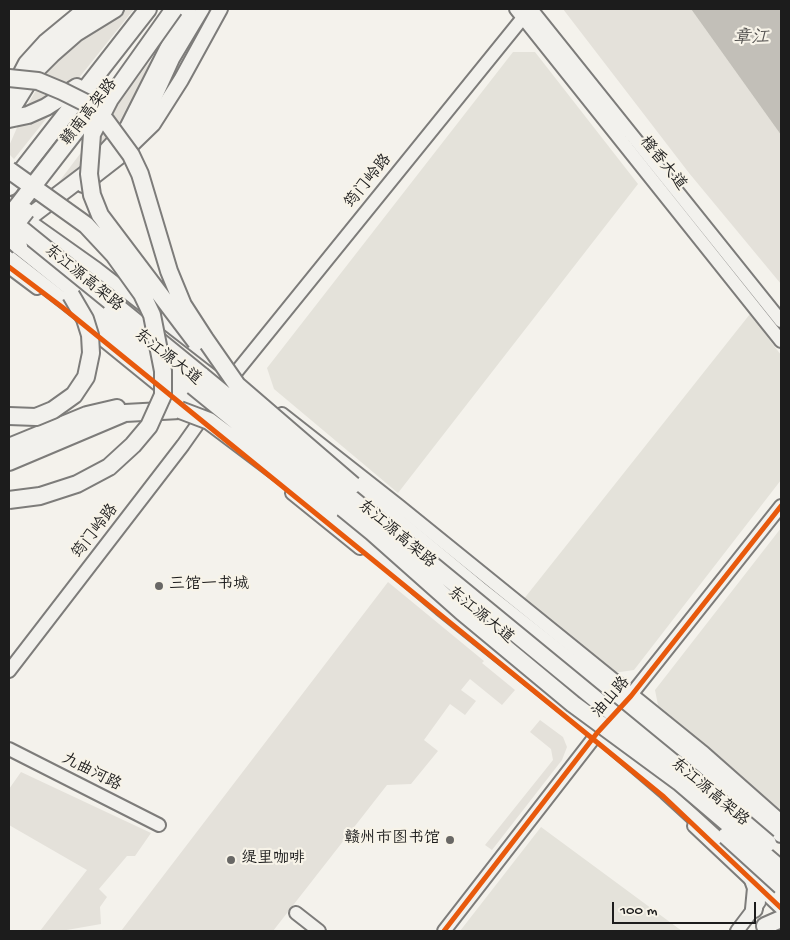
<!DOCTYPE html>
<meta charset="utf-8">
<style>
body{margin:0}
#map{position:relative;width:790px;height:940px;overflow:hidden;background:#f4f2ec;font-family:"Gochi Hand",sans-serif}
canvas{display:block}
.frame{position:absolute;inset:0;border:10px solid #1c1c1c;pointer-events:none}
.scale{position:absolute;left:612px;top:902px;width:144px;height:22px;box-sizing:border-box;border:2px solid #1c1c1c;border-top:0;padding-left:6px;font-size:15px;line-height:18px;white-space:nowrap;color:#1c1c1c;-webkit-text-stroke:4px #f7f3e8;paint-order:stroke}
</style>
<div id="map">
<canvas width="790" height="940"></canvas>
<div class="frame"></div>
<div class="scale">100 m</div>
</div>
<script>
const context = document.querySelector('canvas').getContext('2d');
context.lineJoin = 'round';
function paint(path, color) { context.fillStyle = color; context.fill(path, 'evenodd'); }
const shape = rows => new Path2D(rows.map(r => 'M' + r).join(''));
function strokePath(path, color, width, dash) { context.strokeStyle = color; context.lineWidth = width; context.lineCap = dash ? 'butt' : 'round'; context.setLineDash(dash || []); context.stroke(path); }
function write(font, color, halo, rows, align = 'center') {
  context.font = font + ' "Gochi Hand","LXGW WenKai TC",sans-serif'; context.lineWidth = 4.5; context.setLineDash([]); context.textBaseline = 'middle'; context.strokeStyle = halo; context.fillStyle = color; for (const [text, x, y, turn = 0] of rows) {
    context.save(); context.translate(x, y); context.rotate((+turn || 0) * Math.PI / 180); context.textAlign = isNaN(turn) ? turn : align; if (halo) context.strokeText(text, 0, 0); context.fillText(text, 0, 0); context.restore();
  }
}
paint(shape([
 [513,52,535,52,638,184,398,493,274,389,267,368],
 [750,314,781,355,781,480,634,670,613,673,523,600],
 [781,528,781,810,659,710,655,690],
 [541,827,682,931,460,931]
]), '#e4e2da');
paint(shape([
 [125,9,134,9,14,159,9,154,9,146,26,107,49,69,83,36],
 [563,9,691,9,781,135,781,284,689,173],
 [166,40,136,103,108,144,80,173,52,191],
 [388,582,484,661,482,663,515,690,502,705,470,679,461,690,476,701,465,715,450,704,424,740,438,751,411,784,387,785,273,931,121,931],
 [540,720,563,737,567,747,562,760,492,850,485,845,553,760,551,749,530,732],
 [21,772,151,833,135,856,127,856,99,889,107,897,100,907,101,924,61,931,40,931,87,870,9,825,9,789]
]), '#e4e1da');
paint(shape([
 [691,9,781,9,781,135]
]), '#c2bfb8');
const secondary = shape([
 [516,9,781,341],
 [531,9,781,321],
 [78,20,97,9],
 [125,144,147,116,173,59,203,9],
 [9,203,35,225,97,269,219,364],
 [9,267,37,288],
 [86,326,193,413],
 [233,376,530,9],
 [282,414,399,506,704,753,781,821],
 [292,493,360,548],
 [9,671,183,445,207,411],
 [626,701,781,506],
 [9,749,159,825],
 [694,826,781,908],
 [296,913,319,931],
 [444,931,604,725],
 [737,931,759,902]
]);
const primary = shape([
 [9,101,14,86,26,63,45,42,85,9],
 [83,185,119,157,153,124,181,80,220,9],
 [9,258,221,423],
 [345,477,480,589,699,762,781,835],
 [322,507,441,608,597,733,666,792,781,897]
]);
const highway = shape([
 [9,113,35,71,52,54,76,33,115,9],
 [9,119,28,115,46,107,77,87],
 [9,187,148,9],
 [20,224,86,174,128,128,188,9],
 [19,246,193,386],
 [110,301,202,376],
 [9,447,87,415,117,408],
 [9,462,125,413,180,410],
 [749,869,756,888,754,909],
 [765,926,781,919]
]);
strokePath(secondary, '#7d7c7a', 16);
strokePath(primary, '#7d7c7a', 18);
strokePath(highway, '#7d7c7a', 20);
strokePath(secondary, '#f2f1ed', 12);
strokePath(primary, '#f2f1ed', 14);
strokePath(highway, '#f2f1ed', 16);
const highwayBridge = shape([
 [174,9,110,99,92,134,89,174,92,195,100,215,196,342],
 [9,78,38,81,62,91,86,103,106,121,131,155,140,174,169,271,183,305,205,339,237,385,353,485],
 [9,170,86,225,114,255,142,294,152,315,163,371,163,395,149,426,133,445,109,467,77,484,40,496,9,500],
 [9,217,99,101],
 [9,219,110,301],
 [9,233,26,211],
 [9,237,19,246],
 [202,376,688,775,768,843],
 [193,386,372,532,461,611,573,704,679,782,781,869],
 [180,410,209,421,330,512],
 [9,416,36,417,53,410,74,395,86,377,91,353,90,335,85,319,71,295],
 [726,836,781,886]
]);
strokePath(highwayBridge, '#7d7c7a', 20, []);
strokePath(highwayBridge, '#f2f1ed', 16);
strokePath(shape([
 [9,267,62,307,593,739,664,797,781,908],
 [444,931,597,733,631,696,781,506]
]), '#e8590c', 5);
for (const [x, y, r, color] of [
 [159,586,5,"#686765"],
 [450,840,5,"#686765"],
 [231,860,5,"#686765"]
]) { const dot = new Path2D(); dot.arc(x, y, r, 0, 2 * Math.PI); context.fillStyle = color; context.fill(dot); strokePath(dot, '#f7f3e8', 2); }
write('16px', '#1c1c1c', '#f7f3e8', [
 ["赣南高架路",90,113,-52],
 ["橙香大道",662,164,51],
 ["筠门岭路",369,182,-51],
 ["东江源高架路",83,279,39],
 ["东江源大道",167,358,38],
 ["筠门岭路",96,532,-52],
 ["东江源高架路",396,535,40],
 ["东江源大道",480,616,39],
 ["油山路",612,698,-49],
 ["九曲河路",91,773,27],
 ["东江源高架路",709,793,40]
]);
write('16px', '#1c1c1c', '#f7f3e8', [
 ["三馆一书城",169,586],
 ["赣州市图书馆",440,840,"right"],
 ["缇里咖啡",241,860]
], 'left');
write('italic 18px', '#565452', '#f7f3e8', [
 ["章江",751,39]
]);
</script>
